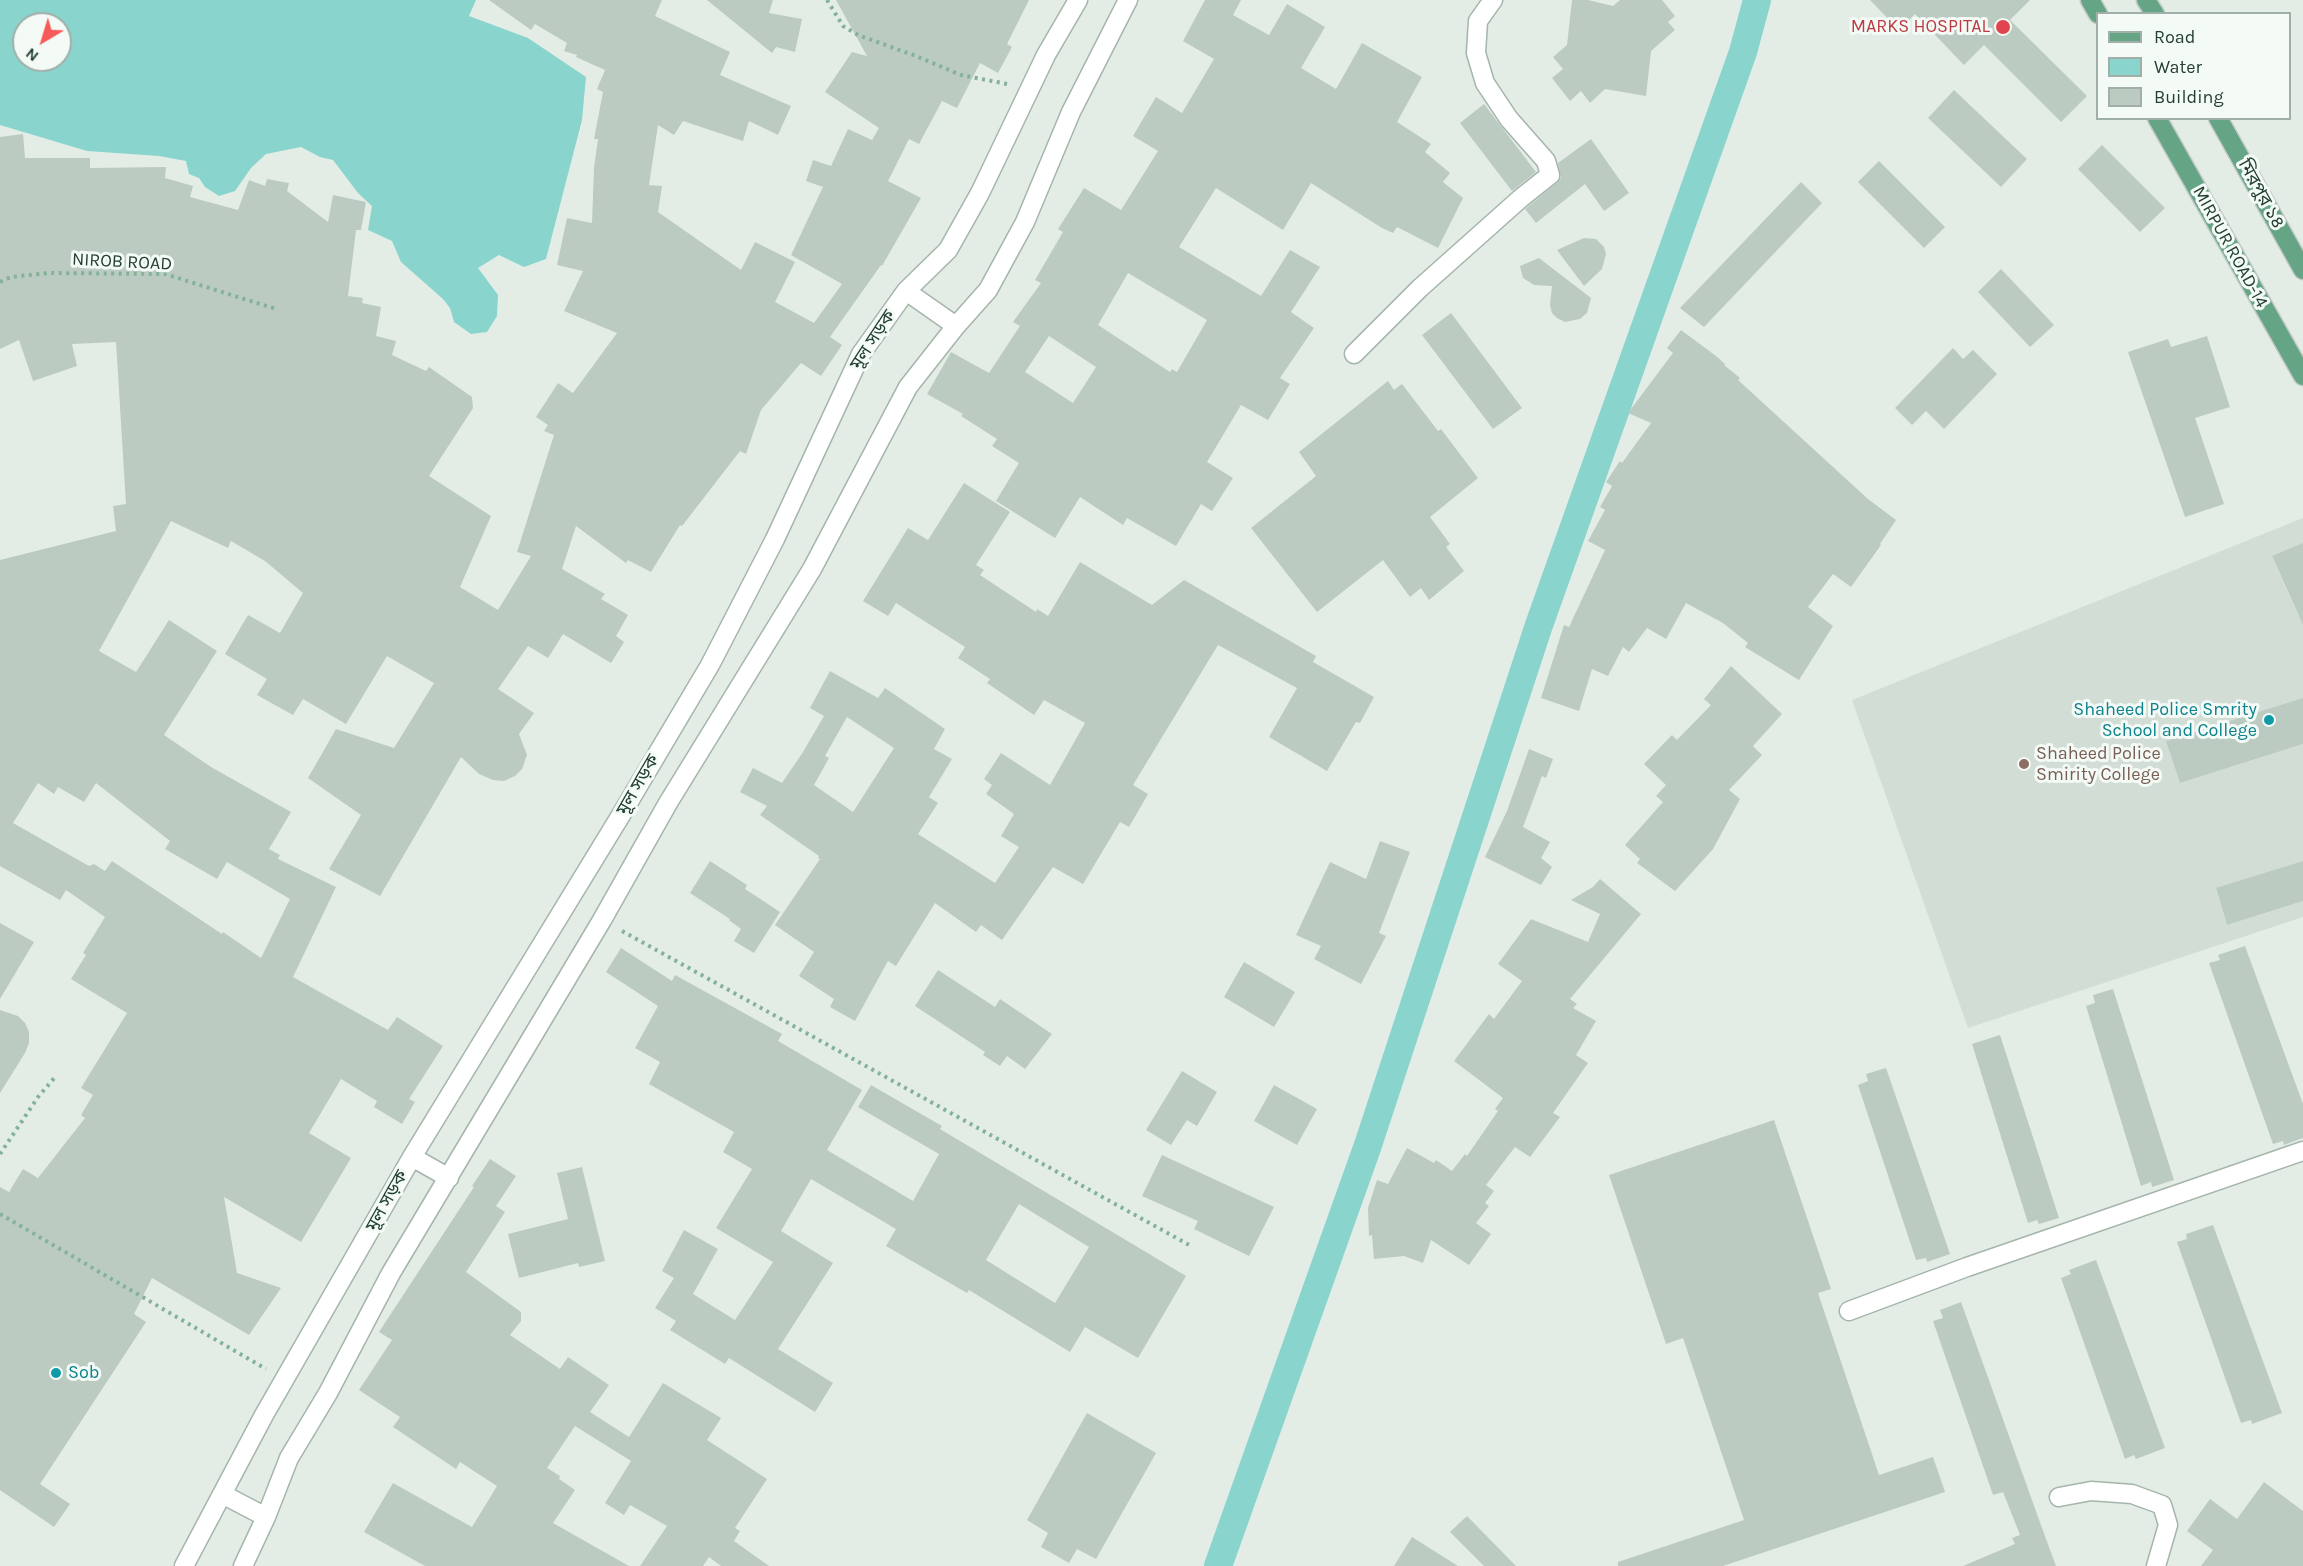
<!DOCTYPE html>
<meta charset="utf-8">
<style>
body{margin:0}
#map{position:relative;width:2303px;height:1566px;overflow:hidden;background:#e3ede6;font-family:Karla,sans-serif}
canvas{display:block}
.legend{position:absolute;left:2096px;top:12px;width:195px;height:108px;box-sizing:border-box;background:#f4faf5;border:2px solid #a0afa7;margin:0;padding:8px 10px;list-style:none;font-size:18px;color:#223f31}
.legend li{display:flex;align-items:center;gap:12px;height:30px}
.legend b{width:30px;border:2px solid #a0afa7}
.north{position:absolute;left:12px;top:12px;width:60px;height:60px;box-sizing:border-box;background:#f4faf5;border:2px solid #a0afa7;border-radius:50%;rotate:218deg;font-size:16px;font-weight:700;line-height:24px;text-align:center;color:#223f31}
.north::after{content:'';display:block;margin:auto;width:21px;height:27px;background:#f65a59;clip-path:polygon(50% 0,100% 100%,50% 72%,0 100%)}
</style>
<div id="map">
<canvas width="2303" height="1566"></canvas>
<ul class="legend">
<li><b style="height:8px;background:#66a486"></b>Road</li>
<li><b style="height:16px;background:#8ad4ce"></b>Water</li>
<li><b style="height:16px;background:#bbcbc1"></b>Building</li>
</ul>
<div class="north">N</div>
</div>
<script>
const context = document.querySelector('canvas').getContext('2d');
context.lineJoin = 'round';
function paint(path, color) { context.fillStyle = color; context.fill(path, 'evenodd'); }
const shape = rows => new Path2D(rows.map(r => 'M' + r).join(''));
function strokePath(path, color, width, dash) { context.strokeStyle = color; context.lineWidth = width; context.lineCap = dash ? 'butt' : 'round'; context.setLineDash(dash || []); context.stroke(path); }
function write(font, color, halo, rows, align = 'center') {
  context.font = font + ' Karla,"Noto Sans Bengali",sans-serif'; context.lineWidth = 6; context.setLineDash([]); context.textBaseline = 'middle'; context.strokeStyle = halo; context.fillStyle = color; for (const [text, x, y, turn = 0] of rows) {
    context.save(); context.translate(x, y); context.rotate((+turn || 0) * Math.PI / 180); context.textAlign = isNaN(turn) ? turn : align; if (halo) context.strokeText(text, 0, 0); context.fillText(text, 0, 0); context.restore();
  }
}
paint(shape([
 [2303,518,2303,543,2272,557,2300,619,2303,618,2303,698,2167,742,2180,783,2303,744,2303,861,2216,889,2227,925,2303,901,2303,917,1968,1028,1852,700]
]), '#d1ddd5');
paint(shape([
 [0,0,476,0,469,16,528,38,586,77,582,120,546,259,524,267,499,255,478,268,498,295,497,316,487,332,471,334,454,322,450,308,443,299,401,262,392,241,368,230,372,206,358,193,333,160,320,157,301,147,266,154,251,168,235,191,219,196,205,187,199,178,189,174,186,161,159,156,87,151,0,125],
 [24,24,60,24,60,60,24,60]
]), '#8ad4ce');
strokePath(shape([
 [1218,1566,1368,1145,1539,625,1743,52,1757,0]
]), '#8ad4ce', 28);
paint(shape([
 [489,0,662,0,655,16,730,52,720,75,791,106,778,135,749,121,743,141,683,121,674,135,658,125,649,185,662,186,658,212,741,270,755,242,795,262,775,302,814,323,842,284,791,255,823,187,806,181,813,160,831,166,848,129,872,140,879,128,825,92,852,52,867,56,836,0,1029,0,1007,44,1012,47,998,73,980,63,957,108,942,101,919,144,909,139,888,181,921,198,882,266,881,265,830,337,842,345,821,376,801,363,761,410,746,454,740,451,682,526,680,525,651,572,628,560,626,563,576,526,562,569,605,594,601,599,628,615,616,636,624,642,611,663,563,634,548,658,528,646,498,689,534,713,519,734,527,755,522,769,515,776,504,781,493,780,479,774,461,757,380,896,329,869,361,815,308,778,336,729,394,748,434,683,387,656,346,724,303,699,293,715,257,695,267,679,225,654,248,615,280,633,303,593,265,561,231,541,228,548,171,521,99,651,136,672,169,620,217,651,164,735,211,767,291,812,269,849,280,855,278,859,336,887,293,977,388,1030,397,1017,443,1046,409,1099,415,1102,402,1124,374,1107,377,1101,341,1079,309,1133,351,1158,301,1242,224,1197,237,1273,281,1288,249,1335,152,1278,134,1314,146,1322,40,1484,70,1504,54,1527,0,1490,0,1187,9,1192,23,1169,38,1178,85,1118,81,1115,93,1095,81,1088,127,1013,71,979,86,955,83,953,105,917,66,890,60,900,0,866,0,560,116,531,113,506,126,504,116,342,72,344,77,366,33,381,19,340,0,349,0,137,23,134,25,158,90,158,90,168,166,167,165,178,193,186,190,197,238,210,249,180,265,186,267,179,289,183,287,191,328,222,333,195,366,202,361,230,356,230,348,296,363,298,362,303,381,307,376,336,396,341,392,355,426,371,429,367,472,397,473,408,429,476,491,516,460,587,498,610,531,556,517,552,554,435,544,431,548,425,536,417,558,383,573,393,617,333,564,311,583,271,557,265,567,218,592,223,594,168,598,139,594,139,603,92,597,89,605,70,576,57,577,55,564,51,567,43,535,24,531,30],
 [38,783,54,794,58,787,84,802,96,783,170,841,165,849,217,879,227,862,290,899,261,958,223,932,222,934,112,861,105,871,94,864,89,866,13,823],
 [707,0,773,0,769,13,802,19,795,52,776,47,772,53],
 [1205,0,1241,0,1233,15,1269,35,1287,4,1325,27,1301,68,1336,89,1362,43,1422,77,1397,122,1431,144,1425,152,1450,173,1443,182,1463,198,1438,248,1397,227,1393,233,1382,228,1311,183,1283,230,1216,188,1179,247,1261,296,1290,250,1320,267,1291,312,1314,328,1280,378,1290,384,1268,420,1241,405,1207,462,1233,478,1212,511,1201,504,1176,546,1127,518,1123,525,1080,497,1055,538,996,501,1019,463,992,446,997,439,961,416,963,414,927,394,951,352,989,373,1020,326,1013,322,1041,283,1035,280,1063,232,1058,229,1084,188,1121,210,1158,151,1133,136,1156,97,1182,113,1214,59,1183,41],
 [1128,273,1207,320,1177,372,1172,369,1170,372,1098,325],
 [1049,336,1096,367,1073,403,1025,372],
 [1572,0,1588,0,1613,6,1620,0,1662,0,1675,16,1668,22,1675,30,1651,51,1646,96,1605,89,1590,103,1581,91,1570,101,1552,78,1563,69,1553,57,1567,45],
 [1870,0,2030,0,2010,20,2087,96,2061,122,1984,45,1964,65,1915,14,1899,30],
 [1954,90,2027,159,2001,187,1928,118],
 [1484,104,1536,172,1512,191,1460,123],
 [1591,139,1629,193,1604,211,1585,184,1536,223,1525,209,1557,183,1561,178,1558,163],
 [2102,145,2165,208,2140,232,2078,169],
 [1879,161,1945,227,1924,248,1858,182],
 [1801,182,1822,203,1704,327,1680,308],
 [1584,238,1596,239,1604,247,1606,254,1602,269,1584,286,1557,250],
 [1539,258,1591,298,1587,313,1580,319,1565,322,1557,318,1552,313,1550,305,1552,286,1534,285,1523,278,1520,266],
 [2001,269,2054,325,2030,347,1978,292],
 [1451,313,1522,408,1493,429,1422,335],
 [1681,330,1716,356,1725,364,1724,365,1740,378,1738,380,1868,499,1896,520,1880,544,1881,545,1851,587,1833,574,1808,607,1833,626,1799,680,1745,647,1748,643,1723,623,1686,603,1666,639,1647,628,1629,652,1623,647,1608,676,1592,669,1579,711,1541,698,1564,625,1569,627,1605,550,1588,541,1605,510,1600,507,1612,486,1606,482,1620,461,1622,463,1651,423,1628,413,1673,353,1667,348],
 [2207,336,2230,407,2195,418,2224,504,2185,517,2128,352,2168,339,2171,347],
 [1953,348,1963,359,1973,350,1997,374,1944,429,1926,411,1912,425,1895,408],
 [1388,381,1394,390,1402,384,1438,431,1441,429,1478,478,1430,517,1450,544,1446,547,1464,571,1429,600,1421,588,1410,597,1383,560,1317,612,1251,528,1316,476,1299,452],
 [964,483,1010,512,976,565,984,570,980,575,1036,612,1037,609,1048,616,1080,562,1152,605,1184,580,1316,656,1313,662,1374,697,1360,723,1356,722,1327,771,1269,737,1297,688,1218,645,1133,785,1148,794,1129,827,1120,822,1083,884,1053,867,1002,940,981,925,976,932,935,903,896,966,888,961,855,1021,830,1007,834,999,799,976,814,952,775,925,820,859,818,858,819,856,760,815,767,806,740,792,753,768,782,783,803,752,824,716,810,708,830,671,878,698,885,688,945,729,934,749,952,759,929,797,938,803,918,834,995,883,1019,847,1001,836,1014,814,986,794,992,785,984,779,1001,753,1050,785,1085,723,1044,700,1034,715,987,683,990,679,958,658,965,647,896,603,888,616,863,601,908,528,928,540],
 [847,717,894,748,853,812,814,785,829,758,825,756],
 [2303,543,2303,625,2272,556],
 [1731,666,1782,714,1753,746,1762,755,1729,790,1740,799,1713,849,1675,891,1637,863,1640,859,1625,845,1663,802,1656,796,1666,785,1644,764,1672,735,1677,740,1711,705,1704,699],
 [2303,698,2303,744,2180,783,2166,741],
 [1529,749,1553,759,1546,778,1542,776,1523,827,1550,842,1541,858,1552,867,1541,885,1485,857,1507,811],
 [1380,841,1410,852,1379,933,1386,936,1361,984,1314,959,1321,946,1296,935,1330,862,1366,879],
 [710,861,747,885,745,889,780,912,754,953,734,941,741,929,729,920,730,919,690,893],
 [2303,861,2303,901,2227,925,2216,888],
 [1600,879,1641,914,1570,999,1577,1004,1573,1008,1596,1021,1576,1055,1588,1063,1553,1113,1560,1117,1530,1157,1515,1147,1486,1185,1494,1191,1485,1203,1489,1206,1476,1223,1491,1234,1469,1265,1431,1240,1423,1263,1404,1256,1374,1259,1372,1235,1369,1236,1368,1208,1377,1180,1388,1184,1407,1148,1434,1163,1436,1160,1452,1171,1465,1154,1467,1156,1498,1111,1495,1109,1503,1098,1454,1061,1489,1014,1494,1019,1522,981,1498,964,1531,919,1588,942,1600,914,1571,900,1593,887],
 [0,923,34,942,0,999],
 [2245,946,2303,1104,2303,1138,2284,1145,2283,1141,2273,1144,2209,963,2220,960,2218,955],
 [621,948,672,981,675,975,782,1034,778,1041,862,1090,827,1150,913,1201,939,1154,858,1107,871,1085,942,1126,940,1129,1186,1276,1138,1358,1085,1327,1070,1352,969,1290,967,1293,886,1246,896,1229,811,1179,781,1231,833,1263,778,1349,833,1383,815,1412,729,1358,725,1364,670,1330,676,1321,655,1308,674,1278,662,1271,684,1230,718,1249,693,1294,735,1320,773,1262,716,1228,752,1169,723,1152,734,1132,649,1084,660,1062,635,1048,658,1006,606,972],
 [1019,1204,1089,1247,1055,1303,986,1260],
 [1244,962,1295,992,1274,1027,1224,997],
 [938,970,995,1007,1000,999,1052,1034,1025,1069,1007,1056,1000,1066,983,1055,985,1052,915,1006],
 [2113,989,2174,1180,2152,1187,2151,1182,2141,1186,2086,1006,2095,1003,2093,995],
 [0,1010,18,1016,25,1023,29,1032,29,1043,25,1053,0,1093],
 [2000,1035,2059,1218,2039,1224,2037,1220,2028,1223,1972,1044],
 [1886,1068,1950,1254,1927,1262,1926,1258,1916,1260,1858,1085,1868,1081,1866,1074],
 [1182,1071,1217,1092,1197,1126,1187,1120,1171,1145,1146,1130],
 [1274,1085,1317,1109,1297,1145,1254,1121],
 [1774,1120,1831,1289,1818,1293,1879,1475,1933,1457,1945,1492,1723,1566,1618,1566,1618,1562,1744,1520,1683,1338,1666,1344,1609,1175],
 [1162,1155,1274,1207,1249,1256,1194,1229,1198,1221,1142,1196],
 [490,1159,516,1176,496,1206,505,1212,466,1272,521,1312,521,1321,510,1335,560,1369,568,1357,609,1385,590,1412,629,1437,663,1383,721,1418,707,1440,767,1479,735,1528,740,1531,734,1541,769,1566,721,1566,709,1557,703,1566,640,1566,667,1526,630,1505,624,1515,605,1503,631,1461,575,1426,547,1468,560,1476,559,1479,575,1490,553,1523,629,1566,425,1566,364,1532,393,1483,472,1527,497,1486,460,1462,456,1469,393,1427,400,1417,359,1390,392,1340,379,1332,474,1187,472,1186],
 [582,1167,605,1261,579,1267,578,1263,519,1278,508,1234,568,1219,557,1173],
 [2213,1225,2282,1413,2252,1424,2251,1420,2241,1423,2177,1242,2187,1239,2186,1234],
 [2096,1260,2165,1448,2136,1459,2134,1455,2125,1459,2061,1278,2071,1274,2069,1270],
 [1961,1302,2042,1528,2056,1566,1963,1566,2015,1544,2012,1538,2020,1535,2003,1492,1993,1495,1933,1321,1943,1318,1940,1310],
 [1087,1413,1156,1453,1096,1559,1077,1549,1069,1563,1041,1547,1048,1533,1027,1520],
 [2264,1482,2303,1511,2303,1566,2201,1566,2213,1550,2187,1531,2210,1499,2237,1519],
 [1467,1516,1516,1566,1484,1566,1450,1532],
 [1412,1537,1458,1566,1394,1566]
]), '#bbcbc1');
const minor = shape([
 [906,291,956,326],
 [1354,354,1420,288,1521,198,1550,175,1546,161,1509,119,1485,83,1476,53,1478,21,1493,0],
 [412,1157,449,1178],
 [1849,1311,1967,1267,2303,1151],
 [222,1494,266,1517],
 [2059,1497,2091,1491,2132,1494,2162,1505,2168,1525,2156,1566],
 [184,1566,264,1415,412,1157,621,815,710,665,775,539,861,354,906,291,948,250,980,193,1046,55,1078,0],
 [243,1566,266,1517,289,1458,328,1393,391,1273,602,920,668,803,812,569,908,387,956,326,988,290,1025,222,1071,112,1128,0]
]);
const major = shape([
 [2090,0,2098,14],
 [2146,0,2155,14],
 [2157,118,2303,376],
 [2218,118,2303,270]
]);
strokePath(minor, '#a5b5ac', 21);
strokePath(major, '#c1c9c5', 21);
strokePath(shape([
 [827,0,843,26,858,35,916,56,961,75,1007,84],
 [0,282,11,277,48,273,165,274,276,309],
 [622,931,1191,1246],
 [0,1154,38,1097,56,1076],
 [0,1214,266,1369]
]), '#83b298', 4, [3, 4.5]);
strokePath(minor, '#fff', 18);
strokePath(major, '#66a486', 18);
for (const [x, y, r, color] of [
 [2003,27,8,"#e0444e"],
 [2269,720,6,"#0f9aa8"],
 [2024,764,6,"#8d6e63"],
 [56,1373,6,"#0f9aa8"]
]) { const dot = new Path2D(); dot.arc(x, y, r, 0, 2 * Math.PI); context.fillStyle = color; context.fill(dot); strokePath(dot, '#f4faf5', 2); }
write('18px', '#be3a42', '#f4faf5', [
 ["MARKS HOSPITAL",1990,27]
], 'right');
write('18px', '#223f31', '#f4faf5', [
 ["মিরপুর ১৪",2261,194,61],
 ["MIRPUR ROAD-14",2230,247,61],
 ["NIROB ROAD",122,262,3],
 ["মূল সড়ক",873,340,-57],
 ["মূল সড়ক",638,785,-60],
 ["মূল সড়ক",387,1201,-61]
]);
write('18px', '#0d838f', '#f4faf5', [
 ["Shaheed Police Smrity",2257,710],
 ["School and College",2257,731],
 ["Sob",68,1373,"left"]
], 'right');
write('18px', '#785e54', '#f4faf5', [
 ["Shaheed Police",2036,754],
 ["Smirity College",2036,775]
], 'left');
</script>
